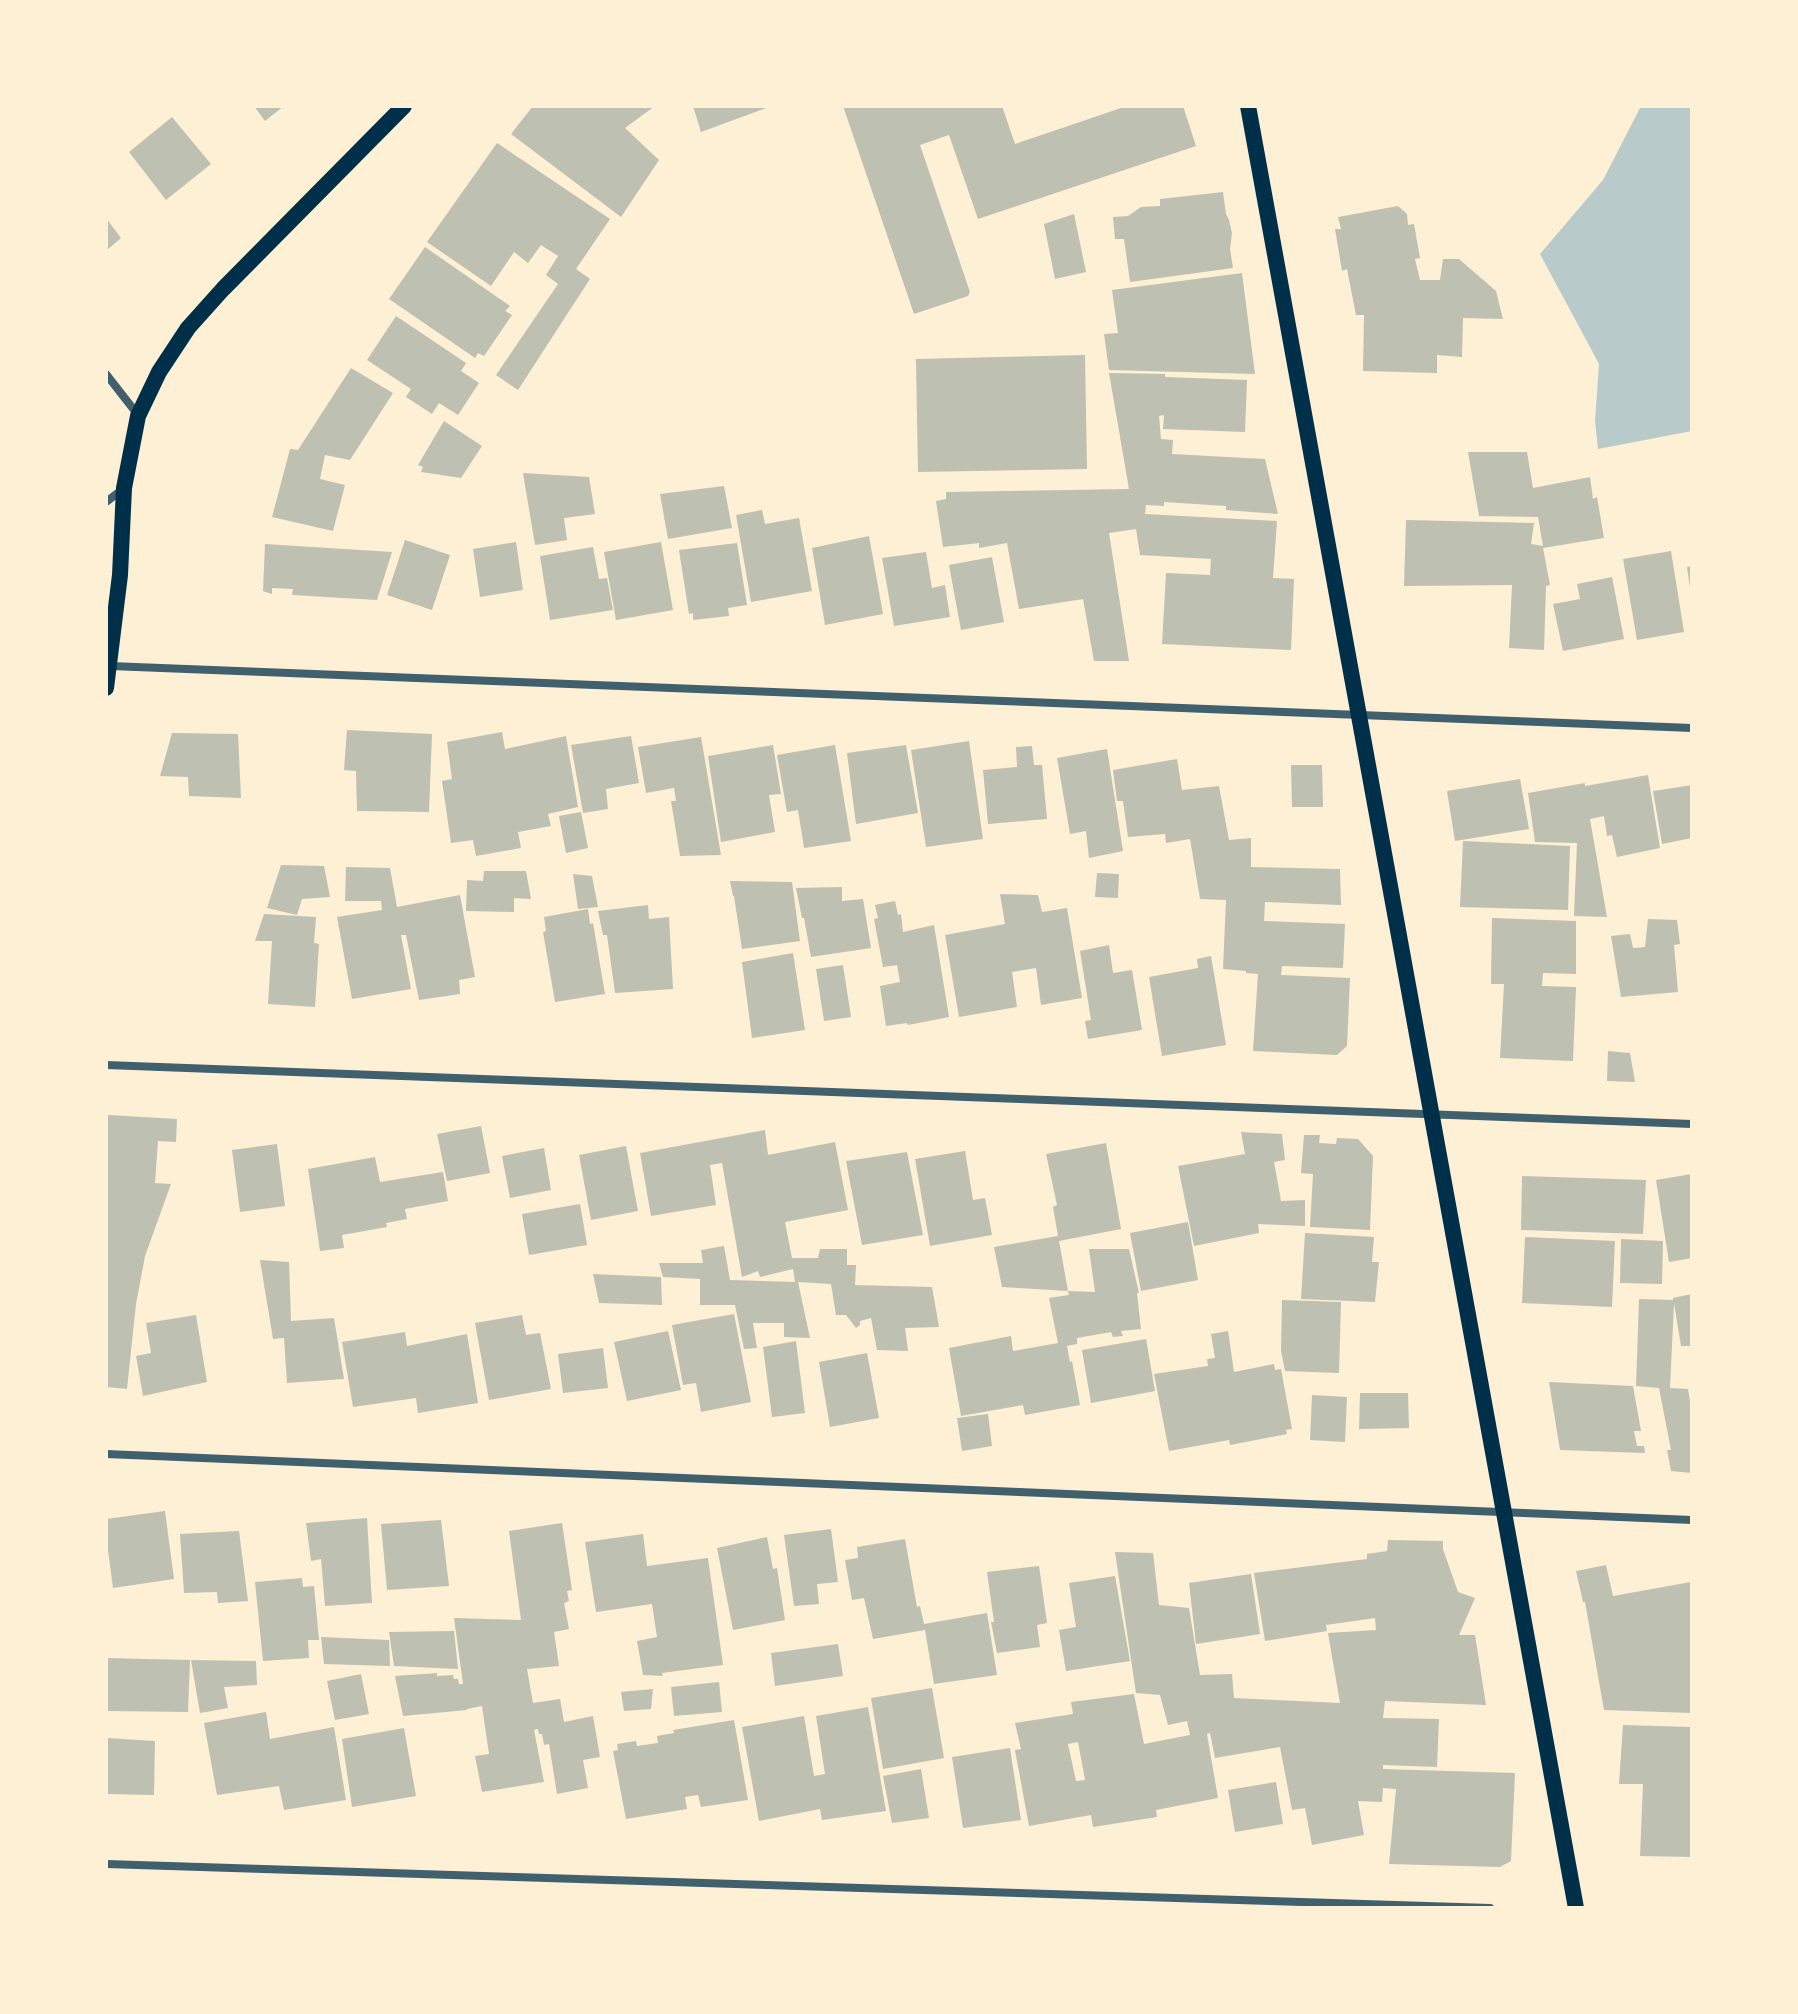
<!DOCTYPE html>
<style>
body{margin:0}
#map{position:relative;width:1798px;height:2014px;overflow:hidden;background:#fdf0d5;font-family:Overpass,sans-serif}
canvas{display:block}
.frame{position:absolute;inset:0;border:108px solid #fdf0d5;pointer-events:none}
</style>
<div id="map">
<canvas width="1798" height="2014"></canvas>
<div class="frame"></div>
</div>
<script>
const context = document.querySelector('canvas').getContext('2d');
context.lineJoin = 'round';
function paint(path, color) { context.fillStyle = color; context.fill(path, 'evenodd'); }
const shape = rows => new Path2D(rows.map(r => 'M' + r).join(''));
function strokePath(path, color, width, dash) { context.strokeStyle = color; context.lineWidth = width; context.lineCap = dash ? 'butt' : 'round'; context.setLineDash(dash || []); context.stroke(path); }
paint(shape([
 [1641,106,1692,106,1692,431,1598,449,1595,421,1599,364,1540,254,1603,180]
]), '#b9caca');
paint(shape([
 [254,106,284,106,265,121],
 [533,106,655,106,625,128,659,160,621,217,511,134],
 [693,106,769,106,769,107,701,132],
 [843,106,1002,106,1015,144,1121,108,1120,106,1183,106,1196,146,978,219,949,135,920,145,970,292,968,296,914,314],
 [172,117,211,164,166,200,129,152],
 [497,143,610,219,576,269,590,279,518,390,496,375,558,284,546,275,558,256,541,245,528,263,514,252,491,286,427,242],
 [1223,192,1226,214,1229,220,1232,233,1230,249,1233,268,1130,282,1124,239,1115,239,1113,217,1128,216,1141,207,1160,206,1160,199],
 [1398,206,1407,214,1408,225,1414,224,1420,258,1415,259,1420,280,1440,280,1443,259,1459,259,1496,291,1503,319,1463,318,1462,357,1437,355,1437,373,1363,371,1364,315,1356,315,1347,269,1342,271,1335,229,1341,229,1338,217],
 [1074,214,1086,272,1055,279,1044,224],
 [106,218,121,238,106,251],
 [425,247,510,306,505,311,512,315,484,356,478,353,475,358,389,299],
 [1242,273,1255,374,1109,370,1104,334,1118,333,1112,290],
 [396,316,466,363,461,371,479,383,458,415,439,403,432,414,406,397,411,389,367,360],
 [1085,355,1087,469,918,472,916,359],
 [351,368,393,393,350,460,325,455,320,479,345,485,333,531,272,517,290,449,298,450],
 [1109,373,1165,374,1165,377,1247,380,1245,432,1163,429,1164,415,1159,416,1161,439,1173,440,1172,454,1265,459,1278,514,1226,510,1226,506,1164,502,1164,506,1146,505,1145,514,1277,521,1273,578,1294,579,1291,650,1162,644,1166,573,1210,575,1211,559,1140,555,1136,529,1109,533,1129,661,1094,661,1083,599,1019,609,1007,543,979,548,979,543,943,547,936,501,946,499,946,492,1129,489],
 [444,421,482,446,461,478,421,472,423,467,418,465],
 [1468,452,1527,452,1533,488,1590,477,1593,499,1597,497,1604,538,1543,548,1550,585,1546,586,1544,650,1509,648,1512,585,1404,586,1406,520,1534,523,1531,544,1543,546,1538,517,1479,516],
 [523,473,589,477,595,514,564,518,567,540,535,545],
 [724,486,732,528,668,539,660,494],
 [762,510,765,524,799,518,812,591,751,602,736,515],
 [869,536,883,614,825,625,812,548],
 [405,540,450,555,432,610,387,595],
 [516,542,523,590,480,597,473,549],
 [661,542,673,610,616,620,604,552],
 [737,543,747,605,728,608,729,616,693,620,693,613,689,614,679,550],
 [265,544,392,552,377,600,292,595,293,589,272,588,272,594,263,591],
 [593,547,599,579,607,578,613,610,550,620,540,556],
 [1671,551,1684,632,1637,640,1623,559],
 [926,552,932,588,945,585,950,617,894,626,882,558],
 [992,557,1004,622,961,630,949,565],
 [1692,566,1692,588,1690,588,1687,567],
 [1612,577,1624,639,1563,651,1553,604,1580,599,1577,584],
 [347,730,432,734,429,812,357,811,356,771,344,770],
 [502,732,505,749,566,736,578,807,548,814,551,826,518,832,521,848,476,856,473,840,451,843,442,781,452,779,447,742],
 [172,733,238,734,241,798,189,796,188,777,160,776],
 [631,736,639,783,606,789,608,809,583,813,571,745],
 [701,737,721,855,680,856,671,801,676,801,674,788,646,793,638,747],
 [969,741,983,839,926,847,911,750],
 [773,745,781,794,769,795,775,832,721,842,708,756],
 [835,745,851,841,804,848,798,810,787,812,777,755],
 [906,745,918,813,856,824,847,753],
 [1032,746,1034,765,1042,765,1047,819,988,824,983,770,1017,767,1016,747],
 [1107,749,1123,851,1089,858,1086,831,1070,834,1057,758],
 [1177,759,1182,790,1219,786,1229,840,1251,838,1251,867,1340,869,1341,905,1265,902,1264,921,1345,924,1343,968,1282,966,1281,975,1350,978,1347,1046,1337,1055,1253,1051,1258,974,1246,973,1246,971,1223,969,1226,900,1200,899,1190,839,1166,843,1165,834,1128,837,1123,801,1117,801,1113,770],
 [1291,765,1322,765,1323,807,1292,807],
 [1648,775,1660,848,1617,857,1612,835,1607,836,1604,816,1590,819,1607,917,1574,916,1577,843,1535,842,1528,793,1585,783,1585,786],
 [1520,779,1529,829,1455,841,1447,791],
 [1692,785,1692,838,1662,844,1653,791],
 [581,812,588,848,566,853,559,816],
 [1463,841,1570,846,1568,910,1460,907],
 [281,865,324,866,330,897,302,899,297,915,267,908],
 [346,867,390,868,397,907,460,895,475,977,459,980,460,994,419,1000,406,935,401,935,411,989,352,999,337,917,382,910,381,901,345,901],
 [484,871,526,871,531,899,514,898,514,912,466,911,467,880,483,881],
 [1097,873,1119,874,1118,898,1095,897],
 [573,874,592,876,598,907,578,909],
 [730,881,792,882,800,941,742,949,734,896,733,896],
 [842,887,842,901,863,899,871,948,811,957,804,918,802,918,796,888],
 [1000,894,1038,895,1042,912,1067,908,1082,998,1041,1005,1036,968,1012,972,1017,1007,959,1017,945,935,1005,924],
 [895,901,898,915,901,914,903,932,934,925,949,1017,908,1025,907,1023,886,1026,880,986,900,982,897,965,883,967,874,919,878,918,875,905],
 [648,905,649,919,669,917,673,989,615,993,607,935,603,935,598,911],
 [588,909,590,924,593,923,605,994,555,1002,543,932,546,931,544,917],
 [264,914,316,917,314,943,319,944,315,1007,268,1004,272,941,255,941],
 [1492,918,1576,921,1576,974,1543,973,1542,986,1576,987,1573,1061,1500,1058,1504,984,1491,984],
 [1648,919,1677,920,1680,944,1674,945,1678,992,1621,997,1611,936,1630,934,1633,948,1645,947],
 [1109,945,1113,973,1132,970,1142,1030,1088,1039,1085,1021,1091,1020,1080,951],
 [793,953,805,1030,752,1038,742,962],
 [1211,956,1226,1045,1162,1056,1149,977,1198,968,1197,959],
 [843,965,851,1017,824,1021,816,969],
 [1608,1051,1630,1053,1635,1082,1607,1081],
 [108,1115,177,1119,176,1142,158,1141,155,1183,171,1184,145,1256,136,1304,127,1389,106,1387],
 [481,1126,490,1173,447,1181,437,1134],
 [765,1130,768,1155,835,1142,848,1210,785,1222,792,1258,818,1258,820,1249,847,1249,847,1265,856,1265,855,1285,932,1287,939,1327,905,1328,908,1351,877,1350,871,1318,860,1321,860,1325,856,1328,846,1315,836,1315,831,1284,798,1282,810,1338,784,1337,784,1323,753,1323,757,1348,744,1349,735,1305,700,1305,700,1279,663,1277,659,1263,703,1263,701,1250,724,1246,730,1280,795,1282,793,1269,760,1277,758,1271,742,1277,722,1163,710,1165,716,1205,651,1216,640,1153],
 [1241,1132,1282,1134,1285,1160,1274,1162,1281,1201,1305,1200,1305,1226,1258,1224,1259,1233,1194,1246,1178,1166,1245,1154],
 [1304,1135,1320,1135,1319,1143,1336,1144,1337,1138,1358,1139,1373,1156,1370,1230,1310,1227,1313,1174,1301,1173],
 [1106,1143,1121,1229,1059,1241,1068,1291,1095,1292,1089,1249,1129,1249,1139,1293,1137,1293,1141,1329,1121,1331,1123,1336,1113,1337,1111,1332,1077,1338,1077,1344,1067,1346,1070,1362,1072,1361,1080,1405,1025,1415,1023,1405,961,1416,949,1348,1011,1336,1013,1351,1058,1343,1049,1298,1069,1295,1068,1291,1002,1287,994,1247,1058,1236,1053,1207,1057,1205,1046,1154],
 [277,1144,285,1206,240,1212,232,1150],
 [626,1146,638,1211,591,1220,579,1155],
 [544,1148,551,1190,510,1198,502,1156],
 [965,1151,973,1200,985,1198,992,1235,930,1246,915,1159],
 [907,1152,923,1235,862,1245,846,1161],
 [375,1157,380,1182,443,1172,448,1201,405,1209,407,1219,386,1223,387,1227,342,1235,344,1248,320,1251,308,1169],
 [1692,1174,1692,1258,1669,1262,1656,1180],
 [1522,1176,1646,1180,1643,1234,1521,1230],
 [580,1204,587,1245,529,1255,522,1214],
 [1188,1222,1198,1280,1141,1291,1130,1233],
 [1305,1233,1374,1237,1372,1262,1379,1262,1375,1302,1301,1299],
 [1525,1237,1615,1241,1612,1307,1522,1303],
 [1621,1239,1663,1241,1662,1284,1620,1283],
 [260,1260,289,1262,291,1321,334,1318,344,1379,287,1383,284,1338,273,1339],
 [593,1274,661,1277,662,1305,599,1303],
 [1692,1294,1692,1346,1681,1346,1674,1303,1670,1388,1688,1389,1692,1414,1692,1473,1671,1471,1667,1450,1671,1450,1659,1388,1636,1386,1639,1299,1673,1300,1673,1298],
 [1282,1300,1341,1302,1339,1373,1285,1371,1281,1351],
 [734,1314,751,1402,701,1412,696,1383,683,1385,672,1325],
 [196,1315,207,1382,143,1396,136,1356,151,1353,146,1323],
 [522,1315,526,1335,540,1333,551,1389,489,1400,475,1323],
 [668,1331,681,1390,627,1401,614,1342],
 [1228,1331,1234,1372,1274,1364,1275,1370,1281,1369,1292,1429,1286,1430,1287,1434,1230,1445,1229,1440,1169,1451,1154,1374,1208,1366,1207,1359,1215,1358,1211,1334],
 [405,1332,407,1346,467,1334,478,1403,418,1413,416,1398,353,1407,342,1342],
 [1146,1339,1155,1391,1091,1403,1082,1350],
 [796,1341,805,1413,772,1417,763,1347],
 [603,1348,608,1388,563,1393,558,1354],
 [867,1353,879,1418,830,1427,819,1362],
 [1549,1382,1633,1386,1641,1431,1634,1431,1637,1446,1644,1446,1645,1453,1560,1450],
 [1360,1393,1408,1393,1409,1428,1359,1429],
 [1312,1395,1347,1397,1345,1442,1310,1440],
 [988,1414,992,1446,962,1451,957,1418],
 [165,1511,174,1579,113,1588,106,1535,106,1519],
 [367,1518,372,1603,325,1606,321,1559,311,1561,306,1523],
 [441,1520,449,1586,387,1590,381,1524],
 [562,1523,572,1590,567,1591,569,1601,564,1603,569,1629,554,1632,559,1666,527,1669,533,1703,560,1699,564,1722,593,1716,600,1757,583,1760,588,1788,557,1794,549,1744,544,1745,542,1734,539,1734,538,1729,534,1730,544,1782,482,1792,475,1756,489,1754,482,1706,467,1709,467,1710,403,1716,395,1676,437,1673,437,1676,453,1675,454,1679,458,1679,459,1684,463,1684,454,1618,521,1620,509,1531],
 [831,1529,838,1582,817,1584,819,1604,794,1606,784,1535],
 [239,1531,248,1601,218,1603,217,1592,184,1593,180,1534],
 [643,1534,647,1566,708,1558,723,1665,662,1673,663,1676,643,1675,637,1641,657,1637,652,1604,596,1612,585,1542],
 [767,1537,773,1569,777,1568,785,1620,733,1630,717,1548],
 [905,1539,917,1607,920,1606,924,1624,987,1613,997,1675,934,1684,925,1630,873,1639,864,1598,852,1600,845,1560,858,1558,857,1547],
 [1388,1540,1443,1541,1443,1549,1458,1592,1475,1598,1459,1635,1475,1635,1486,1705,1385,1701,1383,1718,1439,1719,1437,1767,1383,1765,1383,1769,1515,1773,1511,1861,1500,1867,1389,1864,1396,1789,1383,1788,1382,1802,1358,1801,1364,1835,1312,1845,1305,1808,1292,1810,1280,1747,1215,1758,1210,1733,1207,1734,1218,1798,1156,1810,1157,1817,1093,1827,1091,1815,1029,1826,1015,1750,1021,1749,1015,1723,1073,1714,1071,1702,1134,1694,1144,1744,1190,1735,1187,1721,1168,1725,1160,1695,1136,1693,1115,1552,1153,1553,1159,1605,1189,1608,1200,1675,1232,1674,1234,1698,1340,1703,1328,1633,1376,1630,1375,1618,1326,1625,1327,1631,1265,1641,1254,1573,1367,1559,1367,1554,1387,1551],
 [1078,1742,1085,1780,1076,1781,1068,1744],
 [1606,1565,1613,1596,1691,1582,1692,1713,1604,1710,1585,1602,1583,1602,1576,1571],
 [1039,1566,1047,1623,1037,1625,1040,1647,997,1653,991,1622,994,1622,987,1572],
 [1251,1574,1260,1634,1196,1644,1189,1583],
 [1115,1576,1130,1661,1066,1671,1059,1630,1076,1627,1069,1583],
 [302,1578,303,1587,314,1586,319,1640,308,1640,309,1658,263,1661,255,1582],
 [454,1631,458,1669,394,1666,389,1632],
 [321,1637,389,1640,390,1666,324,1664],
 [838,1644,843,1676,775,1686,771,1653],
 [106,1658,190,1660,188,1712,106,1711],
 [191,1660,256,1661,257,1685,224,1687,228,1708,200,1713],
 [361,1674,369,1714,335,1720,327,1681],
 [719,1682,722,1712,674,1716,671,1687],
 [932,1688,944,1758,883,1769,871,1698],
 [653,1689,651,1709,624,1711,621,1692],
 [868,1707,886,1811,822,1820,820,1809,759,1821,742,1727,804,1716,814,1776,825,1774,816,1716],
 [266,1712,270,1739,334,1727,346,1800,284,1810,279,1786,217,1795,204,1723],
 [734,1720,748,1800,701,1807,698,1795,685,1797,687,1809,626,1819,613,1751,618,1750,617,1744,636,1741,637,1746,658,1743,657,1736,674,1733,673,1730],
 [1623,1725,1692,1727,1692,1857,1640,1856,1643,1784,1619,1784],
 [404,1728,416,1796,352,1807,342,1739],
 [106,1738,155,1741,154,1795,106,1794],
 [1010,1748,1021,1820,963,1828,952,1757],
 [921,1769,929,1818,892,1823,883,1776],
 [1276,1782,1283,1824,1235,1832,1228,1790]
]), '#bec0b2');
strokePath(shape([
 [106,374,138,415],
 [106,502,123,489],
 [110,666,1692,728],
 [106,1065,1692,1124],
 [106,1454,1692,1520],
 [106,1864,1490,1908]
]), '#3f606c', 8);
strokePath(shape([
 [1248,106,1576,1908],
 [106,688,120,575,124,488,138,416,159,372,188,328,223,289,404,106]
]), '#003049', 16);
</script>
